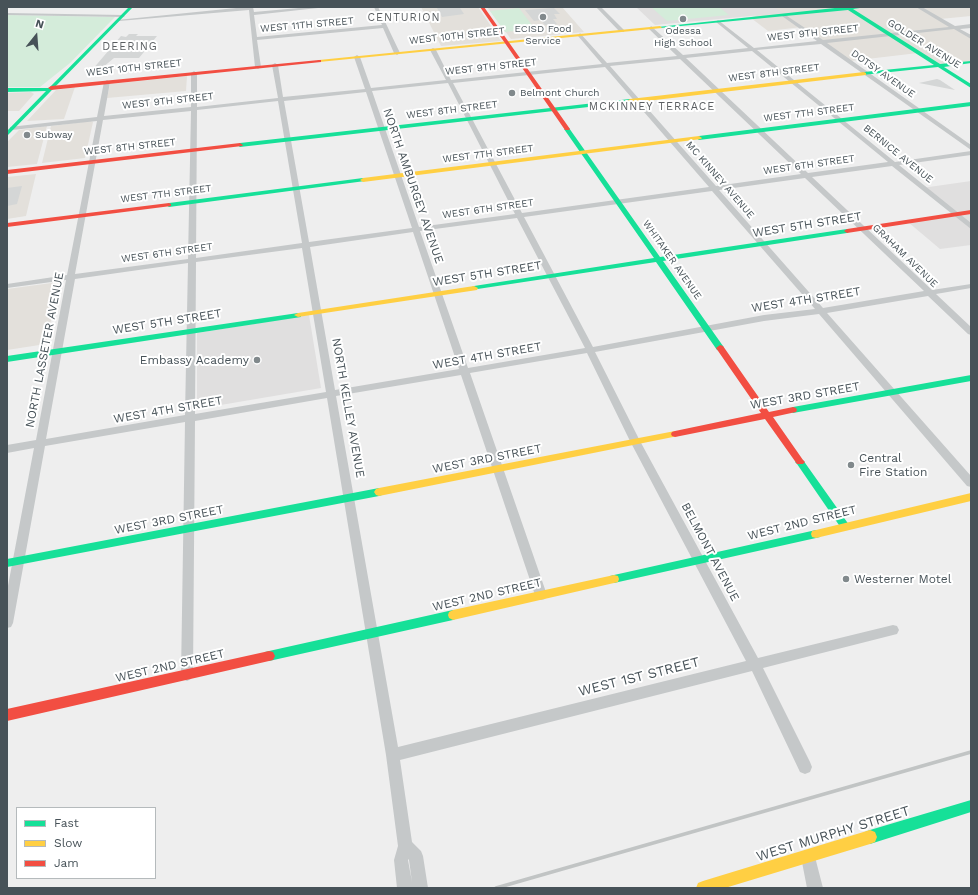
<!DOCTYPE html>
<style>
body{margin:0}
#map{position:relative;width:978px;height:895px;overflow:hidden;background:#eee;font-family:"Work Sans",sans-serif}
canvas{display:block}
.frame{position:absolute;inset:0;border:8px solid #475258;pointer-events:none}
.legend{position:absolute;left:16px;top:807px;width:140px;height:72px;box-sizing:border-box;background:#fff;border:1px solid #b5babc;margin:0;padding:5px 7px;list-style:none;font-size:12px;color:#475258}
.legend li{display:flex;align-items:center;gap:8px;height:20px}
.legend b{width:20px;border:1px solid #b5babc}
.north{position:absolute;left:16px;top:16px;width:40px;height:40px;-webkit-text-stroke:3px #fff;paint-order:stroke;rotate:17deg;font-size:11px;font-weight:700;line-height:16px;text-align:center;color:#475258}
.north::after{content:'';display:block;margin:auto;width:14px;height:18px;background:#475258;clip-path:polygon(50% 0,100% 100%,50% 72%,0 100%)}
</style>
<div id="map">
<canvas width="978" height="895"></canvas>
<div class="frame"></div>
<ul class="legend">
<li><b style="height:5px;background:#16e098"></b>Fast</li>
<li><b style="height:5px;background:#ffcf43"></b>Slow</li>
<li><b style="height:5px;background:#f24e42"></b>Jam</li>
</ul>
<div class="north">N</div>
</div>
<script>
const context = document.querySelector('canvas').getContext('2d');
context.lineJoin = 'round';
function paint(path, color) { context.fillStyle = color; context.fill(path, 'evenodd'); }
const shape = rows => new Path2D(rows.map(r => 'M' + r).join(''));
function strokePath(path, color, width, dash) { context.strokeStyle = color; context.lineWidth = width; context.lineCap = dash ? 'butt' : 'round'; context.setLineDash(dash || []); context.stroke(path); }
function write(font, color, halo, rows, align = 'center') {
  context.font = font + ' "Work Sans",sans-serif'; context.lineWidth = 4; context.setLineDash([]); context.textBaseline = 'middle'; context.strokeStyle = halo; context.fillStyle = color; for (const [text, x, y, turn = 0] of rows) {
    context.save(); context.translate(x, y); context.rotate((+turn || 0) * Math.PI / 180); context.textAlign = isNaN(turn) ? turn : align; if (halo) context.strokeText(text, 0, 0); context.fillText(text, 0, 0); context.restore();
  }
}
paint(shape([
 [421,7,478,7,501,41,441,46],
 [487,7,562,7,584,32,511,39],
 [773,7,971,7,971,16,940,19,967,35,971,34,971,62,939,66,918,53,850,61,802,27,768,31,751,18],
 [187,76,186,91,107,98,110,84],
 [75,87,64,119,27,121,56,90],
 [31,92,34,94,19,111,7,111,7,93],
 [91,121,93,122,85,158,42,163,51,126],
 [47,126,37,164,7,167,7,142,19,130],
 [36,174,26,216,7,219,7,177],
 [59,282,46,344,7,350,7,289]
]), '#e3e0db');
paint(shape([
 [636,7,774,7,783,13,655,25],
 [971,181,971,245,940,249,908,222,955,214,922,188],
 [309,315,321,388,197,409,197,333]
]), '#e0dfdf');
paint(shape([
 [651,7,719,7,729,15,667,21],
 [519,8,535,29,505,32,490,11],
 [7,15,115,17,70,63,40,87,7,87]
]), '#d4ecda');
paint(shape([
 [452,7,460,8,464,14,442,17,437,8],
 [554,8,560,14,554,14,557,19,553,19,557,24,545,25,541,20,534,21,525,10],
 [129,34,138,34,136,36,157,36,139,58,114,58,96,73,92,70,121,36,126,37],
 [937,79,940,80,955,90,919,83],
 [22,186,17,204,7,206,7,188]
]), '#d4d6d6');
paint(shape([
 [246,7,253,7,254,12,310,7,327,7,254,15,257,37,382,25,374,7,378,7,400,53,397,55,394,53,383,28,257,40,261,67,258,69,255,67,249,10,119,21,117,20,246,7],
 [596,7,601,7,624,30,624,32,620,32,596,7],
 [916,7,922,7,955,26,971,24,971,28,960,29,971,35,971,39,954,29,827,43,971,145,971,150,821,44,757,50,895,162,971,151,971,155,899,165,971,223,971,229,892,166,812,177,932,290,971,284,971,288,936,294,971,327,971,335,968,334,928,296,827,313,971,476,971,487,967,486,819,314,764,321,595,352,640,441,758,658,893,625,897,626,899,630,897,634,893,635,763,668,810,762,812,767,810,772,805,774,800,772,752,671,400,760,412,842,421,851,423,856,428,888,397,888,394,860,398,846,386,755,327,398,195,421,193,675,191,679,187,681,183,679,181,675,185,422,45,446,13,623,11,627,7,628,7,591,34,448,7,453,7,445,36,440,66,280,7,288,7,284,67,275,97,121,12,130,10,129,10,127,97,117,104,82,107,80,110,82,104,116,191,107,191,73,194,71,197,73,197,107,278,98,272,65,275,63,278,65,283,97,365,89,354,57,357,55,360,57,371,88,446,80,430,50,433,48,436,50,451,80,602,64,578,36,580,33,607,63,677,56,649,29,651,26,683,55,748,48,716,22,718,20,754,48,817,41,782,16,784,14,823,40,949,27,916,7],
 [752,51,888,162,808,173,686,58,752,51],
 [680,59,801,174,716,186,610,66,680,59],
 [605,67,709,187,522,213,453,83,605,67],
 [448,83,515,214,419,227,372,91,448,83],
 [366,92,412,228,309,242,284,101,366,92],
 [278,101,302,243,196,258,197,110,278,101],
 [191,111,188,259,75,274,103,120,191,111],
 [805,178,924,291,823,308,719,190,805,178],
 [712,191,815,309,764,315,593,347,524,217,712,191],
 [517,218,585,348,468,368,420,231,517,218],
 [413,232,459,369,335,390,310,247,413,232],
 [302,248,326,392,195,414,196,262,302,248],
 [188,263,185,415,46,439,75,279,188,263],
 [587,353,630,441,746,661,398,747,336,396,461,375,535,595,537,599,541,600,545,599,547,595,470,373,587,353],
 [409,859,409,860,412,882,408,860,409,859],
 [7,13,123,15,125,16,123,17,7,15,7,13],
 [808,850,813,852,815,857,823,888,807,888,801,857,803,852,808,850]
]), '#c5c8c9');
paint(shape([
 [129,7,133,7,7,136,7,131,46,91,7,92,7,88,49,88,129,7],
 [844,7,867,7,853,9,940,64,971,61,971,63,944,67,971,84,971,88,938,67,862,75,862,73,864,72,934,65,848,10,660,28,658,27,844,7],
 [630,99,633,101,632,102,240,147,237,145,240,143,630,99],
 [971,102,971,106,699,140,696,138,699,136,971,102],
 [567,127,569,128,660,257,847,229,850,231,847,233,663,261,723,346,724,348,723,350,720,351,717,350,656,262,471,290,470,288,474,286,654,258,564,129,567,127],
 [363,178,365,179,365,181,169,207,166,205,169,203,363,178],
 [298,313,301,313,301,317,7,362,7,356,298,313],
 [971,375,971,381,793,413,789,410,793,407,971,375],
 [800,459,803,460,847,522,849,525,847,528,844,529,841,528,797,464,795,462,797,460,800,459],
 [379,488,382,489,384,492,382,495,379,496,7,567,7,559,379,488],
 [816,530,820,531,821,534,820,537,816,538,614,583,610,582,609,579,610,576,614,575,816,530],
 [453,610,457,612,458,615,457,618,453,620,269,661,265,660,263,656,265,652,269,651,453,610],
 [971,800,971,812,870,844,865,842,863,837,865,832,870,830,971,800]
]), '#16e098');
paint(shape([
 [660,26,662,28,319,62,317,61,319,60,660,26],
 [864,72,866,73,866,75,630,103,627,101,630,99,864,72],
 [699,136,702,138,701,139,363,182,360,180,363,178,699,136],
 [474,286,478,288,477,290,298,317,294,315,298,313,474,286],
 [675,431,678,432,679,434,678,436,379,496,376,495,374,492,376,489,379,488,675,431],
 [971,493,971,501,816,538,812,537,811,534,812,531,816,530,971,493],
 [614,575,618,576,619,579,618,582,614,583,453,620,449,618,448,615,449,612,453,610,614,575],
 [870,830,875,832,877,837,875,842,870,844,725,888,696,888,698,883,703,881,870,830]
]), '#ffcf43');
paint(shape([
 [480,7,484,7,570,129,569,130,565,130,480,7],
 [319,60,321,60,321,62,51,90,48,88,51,86,319,60],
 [240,143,243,145,242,146,7,174,7,170,240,143],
 [169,203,171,204,171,206,7,227,7,223,169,203],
 [971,210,971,214,847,233,844,231,847,229,971,210],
 [720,345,723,346,769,412,793,407,796,408,797,410,796,412,773,417,803,460,805,462,803,464,797,464,765,419,675,437,672,436,671,434,672,432,675,431,761,413,716,348,720,345],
 [269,651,273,652,275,656,273,660,269,661,7,721,7,709,269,651]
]), '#f24e42');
strokePath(shape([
 [496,888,971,752]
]), '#c1c4c4', 3.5);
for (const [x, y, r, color] of [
 [543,17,4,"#81898c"],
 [683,19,4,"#81898c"],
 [512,93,4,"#81898c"],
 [27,135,4,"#81898c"],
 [257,360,4,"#81898c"],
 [851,465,4,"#81898c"],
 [846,579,4,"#81898c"]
]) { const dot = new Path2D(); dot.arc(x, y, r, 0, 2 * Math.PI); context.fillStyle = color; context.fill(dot); strokePath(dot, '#fff', 1.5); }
write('10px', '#475258', '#fff', [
 ["WEST 11TH STREET",307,25,-5],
 ["WEST 9TH STREET",813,33,-6],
 ["WEST 10TH STREET",457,36,-6],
 ["GOLDER AVENUE",924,44,32],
 ["WEST 9TH STREET",491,67,-6],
 ["WEST 10TH STREET",134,68,-6],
 ["WEST 8TH STREET",774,73,-7],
 ["DOTSY AVENUE",883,74,35],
 ["WEST 9TH STREET",168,101,-6],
 ["WEST 8TH STREET",452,110,-7],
 ["WEST 7TH STREET",809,113,-7],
 ["WEST 8TH STREET",130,147,-6],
 ["WEST 7TH STREET",488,154,-7],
 ["BERNICE AVENUE",898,154,39],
 ["WEST 6TH STREET",809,165,-8],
 ["MC KINNEY AVENUE",720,180,49],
 ["WEST 7TH STREET",166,194,-7],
 ["WEST 6TH STREET",488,209,-8],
 ["WEST 6TH STREET",167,253,-8],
 ["GRAHAM AVENUE",905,256,44],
 ["WHITAKER AVENUE",672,260,55]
]);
write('10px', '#475258', '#fff', [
 ["ECISD Food",543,29],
 ["Service",543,41],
 ["Odessa",683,31],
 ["High School",683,43],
 ["Belmont Church",520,93,"left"],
 ["Subway",35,135,"left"]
]);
context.letterSpacing = '1px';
write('11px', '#5a5e61', '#fff', [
 ["CENTURION",404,18],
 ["DEERING",130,47],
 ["MCKINNEY TERRACE",652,107]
]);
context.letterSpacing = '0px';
write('12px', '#475258', '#fff', [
 ["NORTH AMBURGEY AVENUE",413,186,71],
 ["WEST 5TH STREET",807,225,-9],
 ["WEST 5TH STREET",487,274,-9],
 ["WEST 4TH STREET",806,300,-9],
 ["WEST 5TH STREET",167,322,-9],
 ["NORTH LASSETER AVENUE",45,350,-79],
 ["WEST 4TH STREET",487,356,-10],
 ["WEST 3RD STREET",805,396,-10],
 ["NORTH KELLEY AVENUE",348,408,80],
 ["WEST 4TH STREET",168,410,-10],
 ["WEST 3RD STREET",487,459,-11],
 ["WEST 3RD STREET",169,520,-11],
 ["WEST 2ND STREET",802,523,-14],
 ["BELMONT AVENUE",710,552,62],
 ["WEST 2ND STREET",487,595,-13],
 ["WEST 2ND STREET",170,666,-13]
]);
write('12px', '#475258', '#fff', [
 ["Embassy Academy",249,360,"right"],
 ["Central",859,458],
 ["Fire Station",859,472],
 ["Westerner Motel",854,579]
], 'left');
write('14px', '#475258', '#fff', [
 ["WEST 1ST STREET",639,677,-14],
 ["WEST MURPHY STREET",833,834,-17]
]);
</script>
